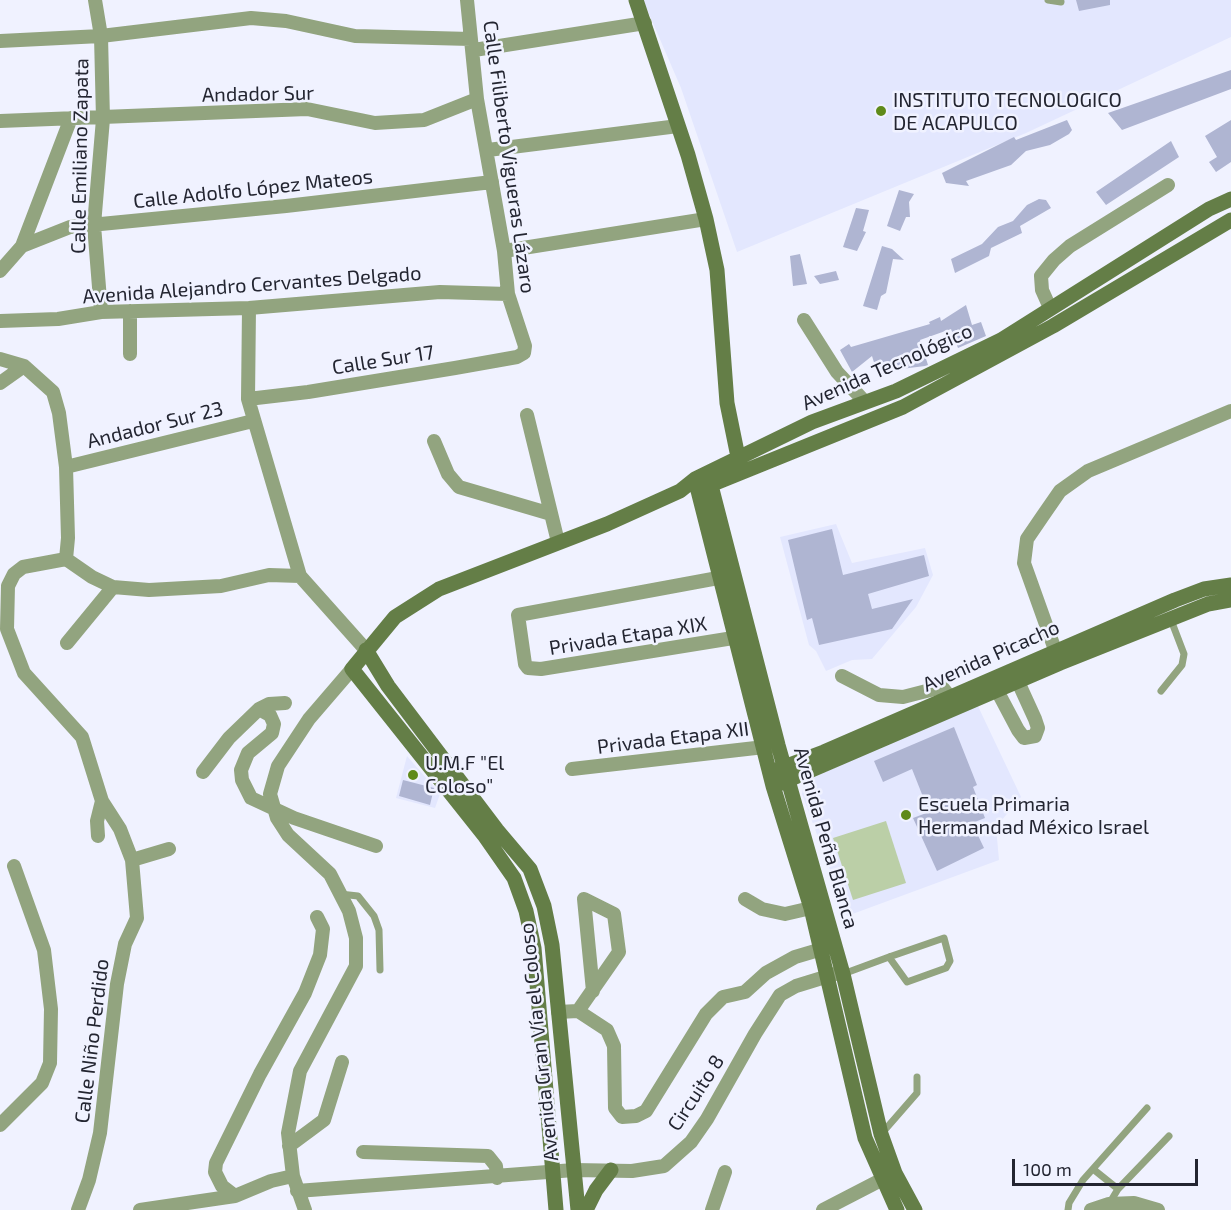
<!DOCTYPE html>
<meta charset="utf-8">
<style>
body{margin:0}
#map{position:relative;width:1231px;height:1210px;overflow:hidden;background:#f0f2ff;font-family:"Exo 2",sans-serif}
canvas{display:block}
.scale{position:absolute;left:1012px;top:1159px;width:186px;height:27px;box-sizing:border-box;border:3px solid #232531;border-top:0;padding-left:8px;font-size:18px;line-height:21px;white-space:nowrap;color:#232531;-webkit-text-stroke:4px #f0f2ff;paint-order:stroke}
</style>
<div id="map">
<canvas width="1231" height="1210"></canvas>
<div class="scale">100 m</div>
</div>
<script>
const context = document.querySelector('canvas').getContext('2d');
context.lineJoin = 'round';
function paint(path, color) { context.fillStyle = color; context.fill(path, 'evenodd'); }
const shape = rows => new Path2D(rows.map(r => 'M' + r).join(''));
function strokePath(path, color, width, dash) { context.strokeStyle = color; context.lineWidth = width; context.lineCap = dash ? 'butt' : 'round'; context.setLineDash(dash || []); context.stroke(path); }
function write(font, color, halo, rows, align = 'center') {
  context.font = font + ' "Exo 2",sans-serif'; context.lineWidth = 5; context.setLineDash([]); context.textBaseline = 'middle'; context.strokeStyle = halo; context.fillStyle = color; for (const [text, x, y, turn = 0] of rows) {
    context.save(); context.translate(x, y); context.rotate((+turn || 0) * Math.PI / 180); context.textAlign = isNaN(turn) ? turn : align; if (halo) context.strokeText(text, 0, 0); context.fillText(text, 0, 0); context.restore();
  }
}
paint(shape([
 [643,0,1231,0,1231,37,1026,133,737,252,681,88],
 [836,524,852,563,925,548,933,575,916,607,872,659,852,660,826,671,816,651,809,645,780,537],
 [976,702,1021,797,996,827,999,860,847,916,802,794,804,782],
 [407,756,440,794,435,808,396,798]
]), '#e3e7fe');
paint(shape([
 [886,821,906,883,853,900,833,838]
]), '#bbcfa7');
paint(shape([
 [1076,0,1110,0,1110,5,1079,11],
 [1231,70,1231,89,1122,130,1108,113],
 [1067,120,1072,130,1069,134,1050,145,1026,151,1011,165,966,181,969,186,946,183,942,173,1014,137,1016,140],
 [1231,120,1231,162,1216,172,1209,162,1217,157,1205,136],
 [1171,141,1179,157,1106,205,1096,192],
 [899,190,914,194,909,202,910,217,906,217,900,231,887,226],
 [1039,199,1046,200,1051,208,1020,226,1022,233,991,248,989,256,955,273,951,259,982,244,998,227,1013,221,1027,205],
 [856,208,869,210,863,231,866,232,857,251,843,247],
 [882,246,892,249,904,260,893,259,886,293,881,296,877,310,863,306],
 [800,254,807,284,793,286,790,256],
 [836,271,839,280,820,284,814,276],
 [966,305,972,325,981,322,986,336,958,348,951,329,920,340,928,365,925,366,877,372,872,356,852,372,840,350,849,344,851,347,930,324,929,322,940,317,941,321],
 [832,529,843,575,924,555,929,576,868,594,872,609,913,599,892,629,819,645,812,618,807,620,788,540],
 [954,727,977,785,973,787,985,818,972,823,984,848,937,871,913,818,929,812,912,769,883,782,874,761],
 [403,780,434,788,430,805,399,796]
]), '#afb5d2');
strokePath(shape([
 [1048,0,1061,2],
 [1161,691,1182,665,1184,654,1171,620],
 [340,894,358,896,374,916,379,930,380,970],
 [843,974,889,957,944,938,950,961,946,968,907,982,889,957],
 [883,1132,917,1093,917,1077],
 [1093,1169,1118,1189],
 [1109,1204,1118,1189,1169,1136],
 [1068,1210,1069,1203,1083,1180,1147,1108]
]), '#92a47f', 7);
strokePath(shape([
 [95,0,101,36,103,119,94,225,101,312],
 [0,41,101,36,251,18,286,21,355,36,471,39],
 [474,50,645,23],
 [0,121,307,109,375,123,424,120,477,99],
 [488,150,678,126],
 [22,246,70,227,286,206,492,182],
 [504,251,706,219],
 [0,271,22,246,71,118],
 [249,308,248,399,300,576,366,650],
 [1050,308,1042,290,1041,276,1054,260,1070,246,1168,185],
 [804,320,837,372,865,402],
 [0,321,58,319,101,312,249,308,440,292,508,294],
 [130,354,130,311],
 [0,359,24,366,53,392,59,413,66,467,68,538,66,559],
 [0,383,24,366],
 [248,399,308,392,455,368,517,357,524,353,525,346,508,294,504,251,477,99,467,0],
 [527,415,558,542],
 [434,441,448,474,459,487,551,514],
 [66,467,253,421],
 [66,559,23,567,14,574,8,586,7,629,24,673,82,737,102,801,120,829,132,860,137,918,125,944,117,984,100,1133,89,1180,78,1210],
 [66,559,92,577,113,587,149,590,221,586,269,575,300,576],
 [718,578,518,615,525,664,528,668,541,669,733,638],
 [67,643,113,587],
 [1059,661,1024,563,1027,539,1042,517,1060,491,1088,471,1231,411],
 [842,676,879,695,903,697,942,687,950,697],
 [992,681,1018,730,1024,738,1035,736,1038,728,1035,719,1014,673],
 [259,709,270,715,274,724,272,733,248,753,241,770,242,780,251,798,294,818,376,846],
 [572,769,773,746],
 [203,772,229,738,259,709,269,704,285,703],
 [98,836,97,821,102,801],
 [132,860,169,849],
 [584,899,593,991],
 [745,899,762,909,785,914,811,908],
 [578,1011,619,952,614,914,584,899],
 [558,1012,578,1011,607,1030,614,1046,615,1108,622,1117,636,1116,646,1111,706,1014,723,997,745,992,766,973,795,957,822,949],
 [0,1125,42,1083,50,1063,51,1009,44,950,14,866],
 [289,1146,324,1120,342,1062],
 [363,1152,488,1156,496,1166,497,1178],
 [297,1191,574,1170,632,1171,664,1166,691,1142,707,1119,755,1034,780,995,796,986,835,974],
 [235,1196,222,1186,215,1172,216,1163,260,1074,305,993,320,955,323,929,317,917],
 [140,1210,235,1196,271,1181,293,1176],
 [305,1210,293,1176,288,1133,300,1071,356,966,356,938,349,911,330,874,288,835,277,818,270,794,278,766,309,719,352,669],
 [712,1210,725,1172],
 [823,1210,881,1180],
 [1091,1210,1109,1204,1134,1203,1158,1210]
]), '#92a47f', 14);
strokePath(shape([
 [636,0,688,155,706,219,717,270,727,403,738,457],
 [708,474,778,745,843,974,881,1134,895,1173,915,1210],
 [695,479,773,786,811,908,865,1138,897,1210],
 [703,488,903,407,1053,326,1231,220],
 [366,650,388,686,497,830,530,869,544,906,552,945,578,1210],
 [776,770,824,752,1175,600,1204,589,1231,585],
 [781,783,1060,663,1208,604,1231,600],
 [556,1210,534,948,526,911,514,878,484,835,352,669,395,617,439,589,607,524,680,491,695,479,812,422,896,391,1001,340,1209,209,1231,199],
 [586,1210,596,1190,611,1170]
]), '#647e47', 15);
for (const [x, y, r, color] of [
 [881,111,6,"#5f8a1a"],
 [413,775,6,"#5f8a1a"],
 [906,815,6,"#5f8a1a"]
]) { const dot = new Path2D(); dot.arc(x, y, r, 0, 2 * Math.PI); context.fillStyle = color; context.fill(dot); strokePath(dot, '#f0f2ff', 2); }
write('20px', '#232531', '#f0f2ff', [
 ["Andador Sur",258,94,-1],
 ["Calle Emiliano Zapata",80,156,-89],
 ["Calle Filiberto Vigueras Lázaro",509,157,82],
 ["Calle Adolfo López Mateos",253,189,-6],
 ["Avenida Alejandro Cervantes Delgado",252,285,-4],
 ["Calle Sur 17",383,360,-9],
 ["Avenida Tecnológico",887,367,-24],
 ["Andador Sur 23",155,425,-14],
 ["Privada Etapa XIX",628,636,-9],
 ["Avenida Picacho",991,656,-24],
 ["Privada Etapa XII",673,738,-7],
 ["Avenida Peña Blanca",826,838,74],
 ["Calle Niño Perdido",92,1041,-83],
 ["Avenida Gran Vía el Coloso",539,1042,-96],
 ["Circuito 8",696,1093,-57]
]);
write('20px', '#232531', '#f0f2ff', [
 ["INSTITUTO TECNOLOGICO",893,100],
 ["DE ACAPULCO",893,123],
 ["U.M.F \"El",425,763],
 ["Coloso\"",425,786],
 ["Escuela Primaria",918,804],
 ["Hermandad México Israel",918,827]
], 'left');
</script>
